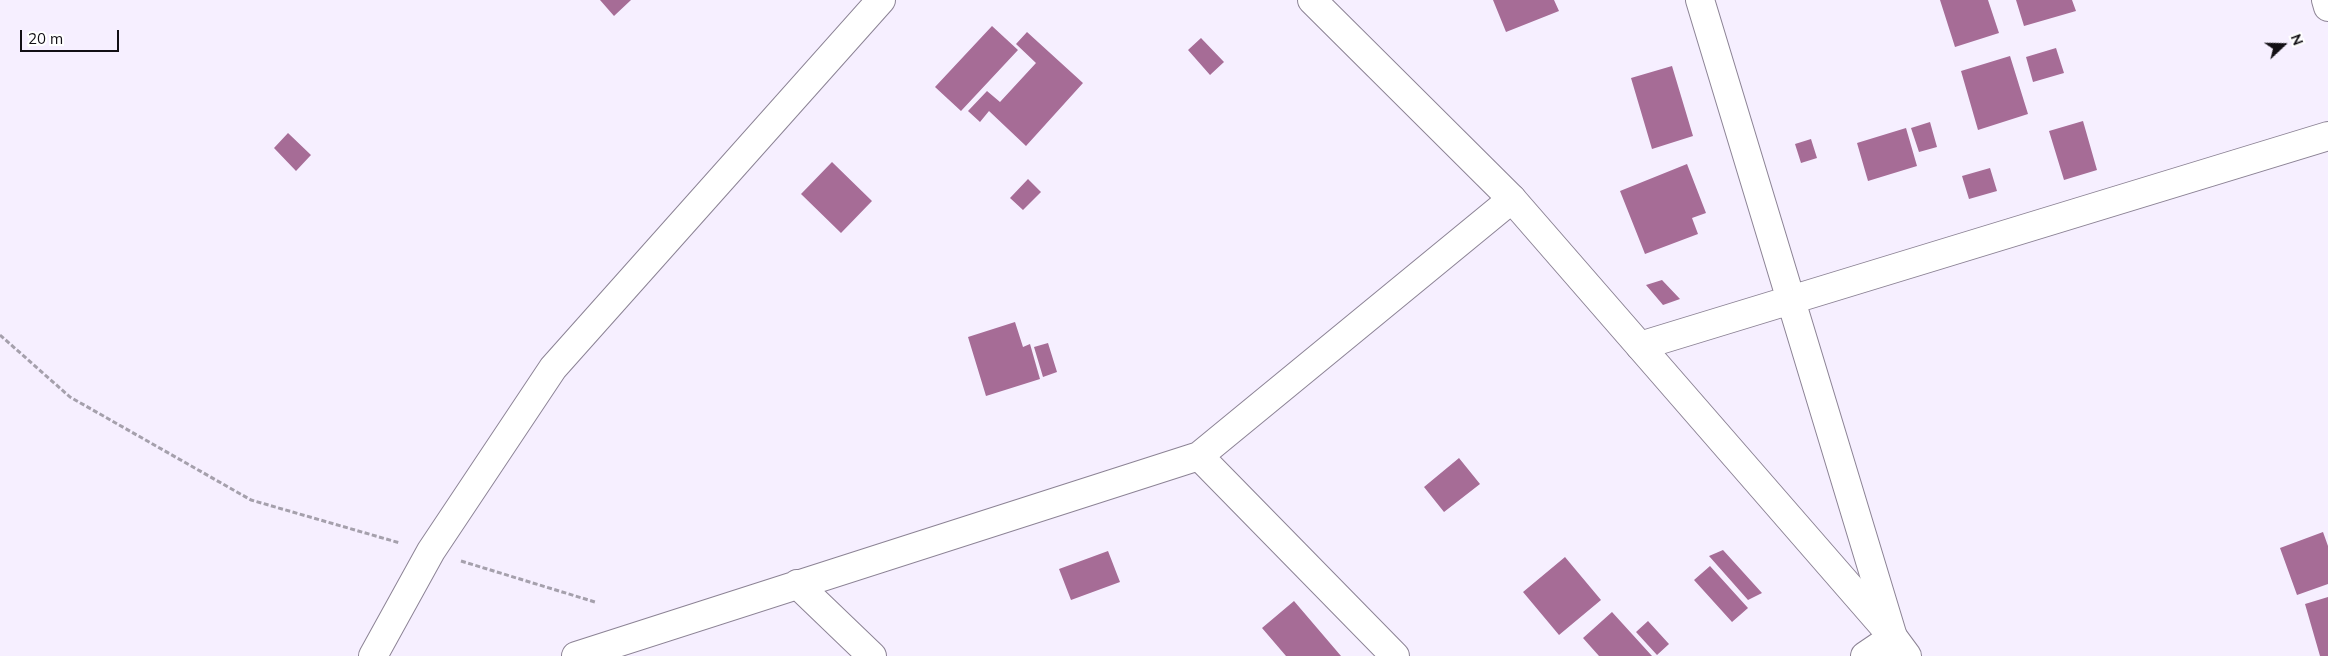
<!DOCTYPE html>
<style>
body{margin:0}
#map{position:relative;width:2328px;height:656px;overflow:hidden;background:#f6efff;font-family:Mulish,sans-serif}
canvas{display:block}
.north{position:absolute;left:2258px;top:20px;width:50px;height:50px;-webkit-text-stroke:4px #fff;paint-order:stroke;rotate:69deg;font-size:14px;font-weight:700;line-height:20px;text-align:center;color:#120f15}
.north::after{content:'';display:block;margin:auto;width:18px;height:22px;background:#120f15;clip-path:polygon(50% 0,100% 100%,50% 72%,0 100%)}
.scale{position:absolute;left:20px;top:30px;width:99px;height:22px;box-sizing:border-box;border:2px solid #120f15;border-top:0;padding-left:6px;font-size:15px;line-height:18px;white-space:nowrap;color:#120f15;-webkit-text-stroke:4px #fff;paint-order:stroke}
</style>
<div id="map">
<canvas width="2328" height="656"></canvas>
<div class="north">N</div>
<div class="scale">20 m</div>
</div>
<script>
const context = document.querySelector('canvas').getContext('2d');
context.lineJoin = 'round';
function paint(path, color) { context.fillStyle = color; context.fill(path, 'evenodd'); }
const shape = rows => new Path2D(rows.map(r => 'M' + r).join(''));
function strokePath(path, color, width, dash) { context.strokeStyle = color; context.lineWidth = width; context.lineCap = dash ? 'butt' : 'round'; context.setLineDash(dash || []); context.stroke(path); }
paint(shape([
 [600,0,631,0,614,16],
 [1493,0,1554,0,1559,11,1506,32],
 [1940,0,1988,0,1999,33,1955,47],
 [2016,0,2072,0,2076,11,2024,26],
 [992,26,1018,50,961,111,935,87],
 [1027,32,1083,83,1026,146,989,111,980,122,968,111,987,91,1000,102,1036,63,1016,44],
 [1201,38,1224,62,1210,75,1188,50],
 [2056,48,2064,73,2033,82,2026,57],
 [2010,56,2028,114,1978,130,1961,71],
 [1672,66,1693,136,1652,149,1631,78],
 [2083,121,2097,170,2064,180,2049,131],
 [1930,122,1937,147,1919,152,1911,128],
 [1906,128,1917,166,1868,181,1857,143],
 [288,133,311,155,296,171,274,148],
 [1811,139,1817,158,1801,163,1795,144],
 [832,162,872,201,841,233,801,194],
 [1687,164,1706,213,1692,218,1698,234,1645,254,1620,191],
 [1990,168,1997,191,1969,199,1962,176],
 [1028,179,1041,192,1023,210,1010,198],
 [1662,280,1680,299,1663,305,1646,285],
 [1015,322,1023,347,1030,344,1040,379,986,396,968,337],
 [1048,343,1057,372,1043,377,1034,347],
 [1459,458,1480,484,1444,512,1424,487],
 [2323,532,2328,546,2328,584,2297,595,2280,548],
 [1723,550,1762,593,1748,600,1709,556],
 [1108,551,1120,582,1071,600,1059,569],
 [1565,557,1601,600,1559,635,1523,592],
 [1710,566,1748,608,1732,622,1694,580],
 [2328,597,2328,656,2320,656,2305,604],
 [1294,601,1341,656,1286,656,1262,628],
 [1612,612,1652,656,1599,656,1583,638],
 [1648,621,1669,644,1657,655,1636,632]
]), '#a66c96');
const street = shape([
 [1700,0,1893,637,1865,656],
 [1640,346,2328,136],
 [1199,456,1395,656],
 [797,584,872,656],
 [373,656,431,551,553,368,881,0],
 [576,656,1199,456,1512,199]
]);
const secondary = shape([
 [2326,0,2328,7]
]);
const highway = shape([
 [1312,0,1512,199,1893,637,1907,656]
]);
strokePath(street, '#8c8395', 30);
strokePath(secondary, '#8c8395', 30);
strokePath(highway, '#8c8395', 30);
strokePath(shape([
 [0,335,70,397,251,500,400,543],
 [461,561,595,602]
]), '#a5a0ac', 3, [5, 2.5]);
strokePath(street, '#fff', 28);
strokePath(secondary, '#fff', 28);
strokePath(highway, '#fff', 28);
</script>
